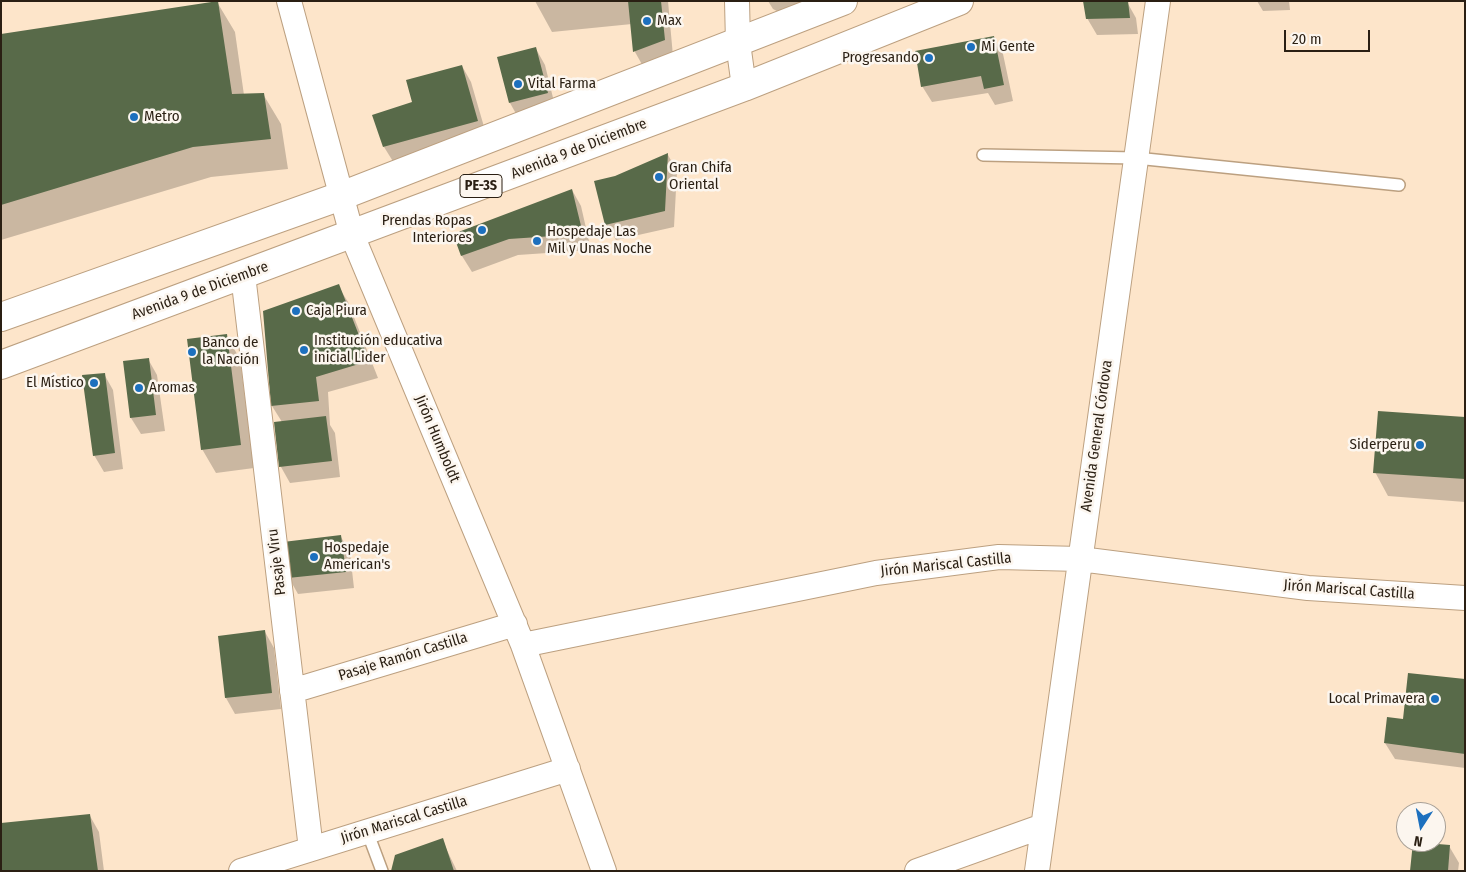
<!DOCTYPE html>
<meta charset="utf-8">
<style>
body{margin:0}
#map{position:relative;width:1466px;height:872px;overflow:hidden;background:#fde5ca;font-family:"Fira Sans Condensed",sans-serif}
canvas{display:block}
.frame{position:absolute;inset:0;border:2px solid #2a1f13;pointer-events:none}
.north{position:absolute;left:1396px;top:802px;width:50px;height:50px;box-sizing:border-box;background:#fcf6ef;border:1px solid #a8a097;border-radius:50%;rotate:191deg;font-size:14px;font-weight:700;line-height:20px;text-align:center;color:#2a1f13}
.north::after{content:'';display:block;margin:auto;width:18px;height:22px;background:#1d70be;clip-path:polygon(50% 0,100% 100%,50% 72%,0 100%)}
.scale{position:absolute;left:1284px;top:30px;width:86px;height:22px;box-sizing:border-box;border:2px solid #2a1f13;border-top:0;padding-left:6px;font-size:15px;line-height:18px;white-space:nowrap;color:#2a1f13;-webkit-text-stroke:4px #fcf6ef;paint-order:stroke}
</style>
<div id="map">
<canvas width="1466" height="872"></canvas>
<div class="frame"></div>
<div class="north">N</div>
<div class="scale">20 m</div>
</div>
<script>
const context = document.querySelector('canvas').getContext('2d');
context.lineJoin = 'round';
function paint(path, color) { context.fillStyle = color; context.fill(path, 'evenodd'); }
const shape = rows => new Path2D(rows.map(r => 'M' + r).join(''));
function strokePath(path, color, width, dash) { context.strokeStyle = color; context.lineWidth = width; context.lineCap = dash ? 'butt' : 'round'; context.setLineDash(dash || []); context.stroke(path); }
function write(font, color, halo, rows, align = 'center') {
  context.font = font + ' "Fira Sans Condensed",sans-serif'; context.lineWidth = 5; context.setLineDash([]); context.textBaseline = 'middle'; context.strokeStyle = halo; context.fillStyle = color; for (const [text, x, y, turn = 0] of rows) {
    context.save(); context.translate(x, y); context.rotate((+turn || 0) * Math.PI / 180); context.textAlign = isNaN(turn) ? turn : align; if (halo) context.strokeText(text, 0, 0); context.fillText(text, 0, 0); context.restore();
  }
}
paint(shape([
 [535,1,668,1,673,56,644,68,635,52,632,24,552,32],
 [768,1,821,1,790,18,773,9],
 [1257,1,1289,1,1290,10,1263,11],
 [217,2,235,32,244,95,263,94,281,124,288,169,211,177,1,240,1,36],
 [1127,2,1136,18,1138,34,1097,35,1087,18],
 [994,38,1003,54,1013,101,995,105,988,93,932,102,922,86],
 [536,49,545,65,556,110,519,119,510,103,498,58],
 [462,66,471,82,487,137,394,163,384,147,413,102],
 [668,155,677,171,674,227,616,240,606,224,615,177],
 [572,190,581,206,591,250,518,255,472,272,462,256,455,234],
 [338,286,348,302,378,378,328,392,330,425,335,433,340,477,290,483,281,467,275,423,282,422,272,406,264,312],
 [226,335,240,359,254,468,216,473,202,449],
 [148,359,157,375,165,431,141,434,131,418,124,362],
 [104,374,113,390,123,469,104,472,94,455],
 [1465,419,1465,502,1388,496,1375,472],
 [341,537,350,553,354,588,298,594,289,578],
 [265,632,274,648,281,709,235,714,226,698,219,637],
 [1465,680,1465,768,1395,759,1385,743,1404,720],
 [90,816,99,832,104,871,4,871,1,824],
 [442,840,457,871,393,871],
 [1449,846,1459,863,1458,871,1412,871]
]), '#0003');
paint(shape([
 [218,1,232,94,264,93,271,139,193,147,1,205,1,34],
 [628,1,661,1,665,40,633,52],
 [1083,1,1128,1,1130,18,1086,19],
 [994,36,1004,85,984,89,981,76,921,87,915,51],
 [536,47,548,93,509,103,497,57],
 [462,65,478,121,383,147,372,115,412,102,406,80],
 [668,153,665,211,605,225,594,181,615,176],
 [572,189,583,234,509,239,461,256,453,234],
 [339,284,369,361,316,377,319,401,271,406,263,311],
 [227,334,241,445,201,450,187,339],
 [149,358,156,415,130,418,123,361],
 [105,373,115,453,93,456,82,375],
 [1378,411,1465,417,1465,479,1373,473],
 [326,416,332,461,279,467,274,422],
 [341,535,346,572,288,578,283,542],
 [265,630,272,693,225,698,218,636],
 [1408,673,1465,679,1465,754,1384,743,1387,717,1403,719],
 [90,814,98,871,2,871,1,823],
 [443,838,454,871,391,871,395,855],
 [1413,842,1450,845,1448,871,1410,871]
]), '#586a49');
const service = shape([
 [983,155,1136,158,1399,185],
 [367,831,382,871]
]);
const minor = shape([
 [289,1,352,235,523,645,604,871],
 [737,1,738,43,744,87],
 [243,275,311,849],
 [523,645,876,573,999,557,1080,559,1308,588,1465,598],
 [292,691,515,624],
 [241,871,568,769],
 [917,871,1043,826],
 [1037,871,1158,1]
]);
const primary = shape([
 [1,317,341,196,843,1],
 [1,365,744,87,959,1]
]);
strokePath(service, '#bca080', 14);
strokePath(minor, '#bca080', 26);
strokePath(primary, '#bca080', 30);
strokePath(service, '#fff', 11);
strokePath(minor, '#fff', 24);
strokePath(primary, '#fff', 28);
for (const [x, y, r, color] of [
 [647,21,5,"#1d70be"],
 [971,47,5,"#1d70be"],
 [929,58,5,"#1d70be"],
 [518,84,5,"#1d70be"],
 [134,117,5,"#1d70be"],
 [659,177,5,"#1d70be"],
 [482,230,5,"#1d70be"],
 [537,241,5,"#1d70be"],
 [296,311,5,"#1d70be"],
 [304,350,5,"#1d70be"],
 [192,352,5,"#1d70be"],
 [94,383,5,"#1d70be"],
 [139,388,5,"#1d70be"],
 [1420,445,5,"#1d70be"],
 [314,557,5,"#1d70be"],
 [1435,699,5,"#1d70be"]
]) { const dot = new Path2D(); dot.arc(x, y, r, 0, 2 * Math.PI); context.fillStyle = color; context.fill(dot); strokePath(dot, '#fcf6ef', 2); }
for (const [x, y, w] of [
 [481,186,42]
]) { const box = new Path2D(); box.roundRect(x - w / 2, y - 11.5, w, 23, 4); context.fillStyle = '#fcf6ef'; context.fill(box); strokePath(box, '#2a1f13', 1); }
write('bold 14px', '#2a1f13', null, [
 ["PE-3S",481,186]
]);
write('15px', '#2a1f13', '#fcf6ef', [
 ["Max",657,21],
 ["Mi Gente",981,47],
 ["Progresando",919,58,"right"],
 ["Vital Farma",528,84],
 ["Metro",144,117],
 ["Gran Chifa",669,168],
 ["Oriental",669,185],
 ["Prendas Ropas",472,221,"right"],
 ["Interiores",472,238,"right"],
 ["Hospedaje Las",547,232],
 ["Mil y Unas Noche",547,249],
 ["Caja Piura",306,311],
 ["Institución educativa",314,341],
 ["inicial Lider",314,358],
 ["Banco de",202,343],
 ["la Nación",202,360],
 ["El Místico",84,383,"right"],
 ["Aromas",149,388],
 ["Siderperu",1410,445,"right"],
 ["Hospedaje",324,548],
 ["American's",324,565],
 ["Local Primavera",1425,699,"right"]
], 'left');
write('15px', '#2a1f13', '#fcf6ef', [
 ["Avenida 9 de Diciembre",579,149,-21],
 ["Avenida 9 de Diciembre",200,291,-20],
 ["Avenida General Córdova",1097,436,-82],
 ["Jirón Humboldt",437,439,67],
 ["Pasaje Viru",277,562,-97],
 ["Jirón Mariscal Castilla",946,565,-6],
 ["Jirón Mariscal Castilla",1349,590,4],
 ["Pasaje Ramón Castilla",403,657,-17],
 ["Jirón Mariscal Castilla",404,820,-17]
]);
</script>
